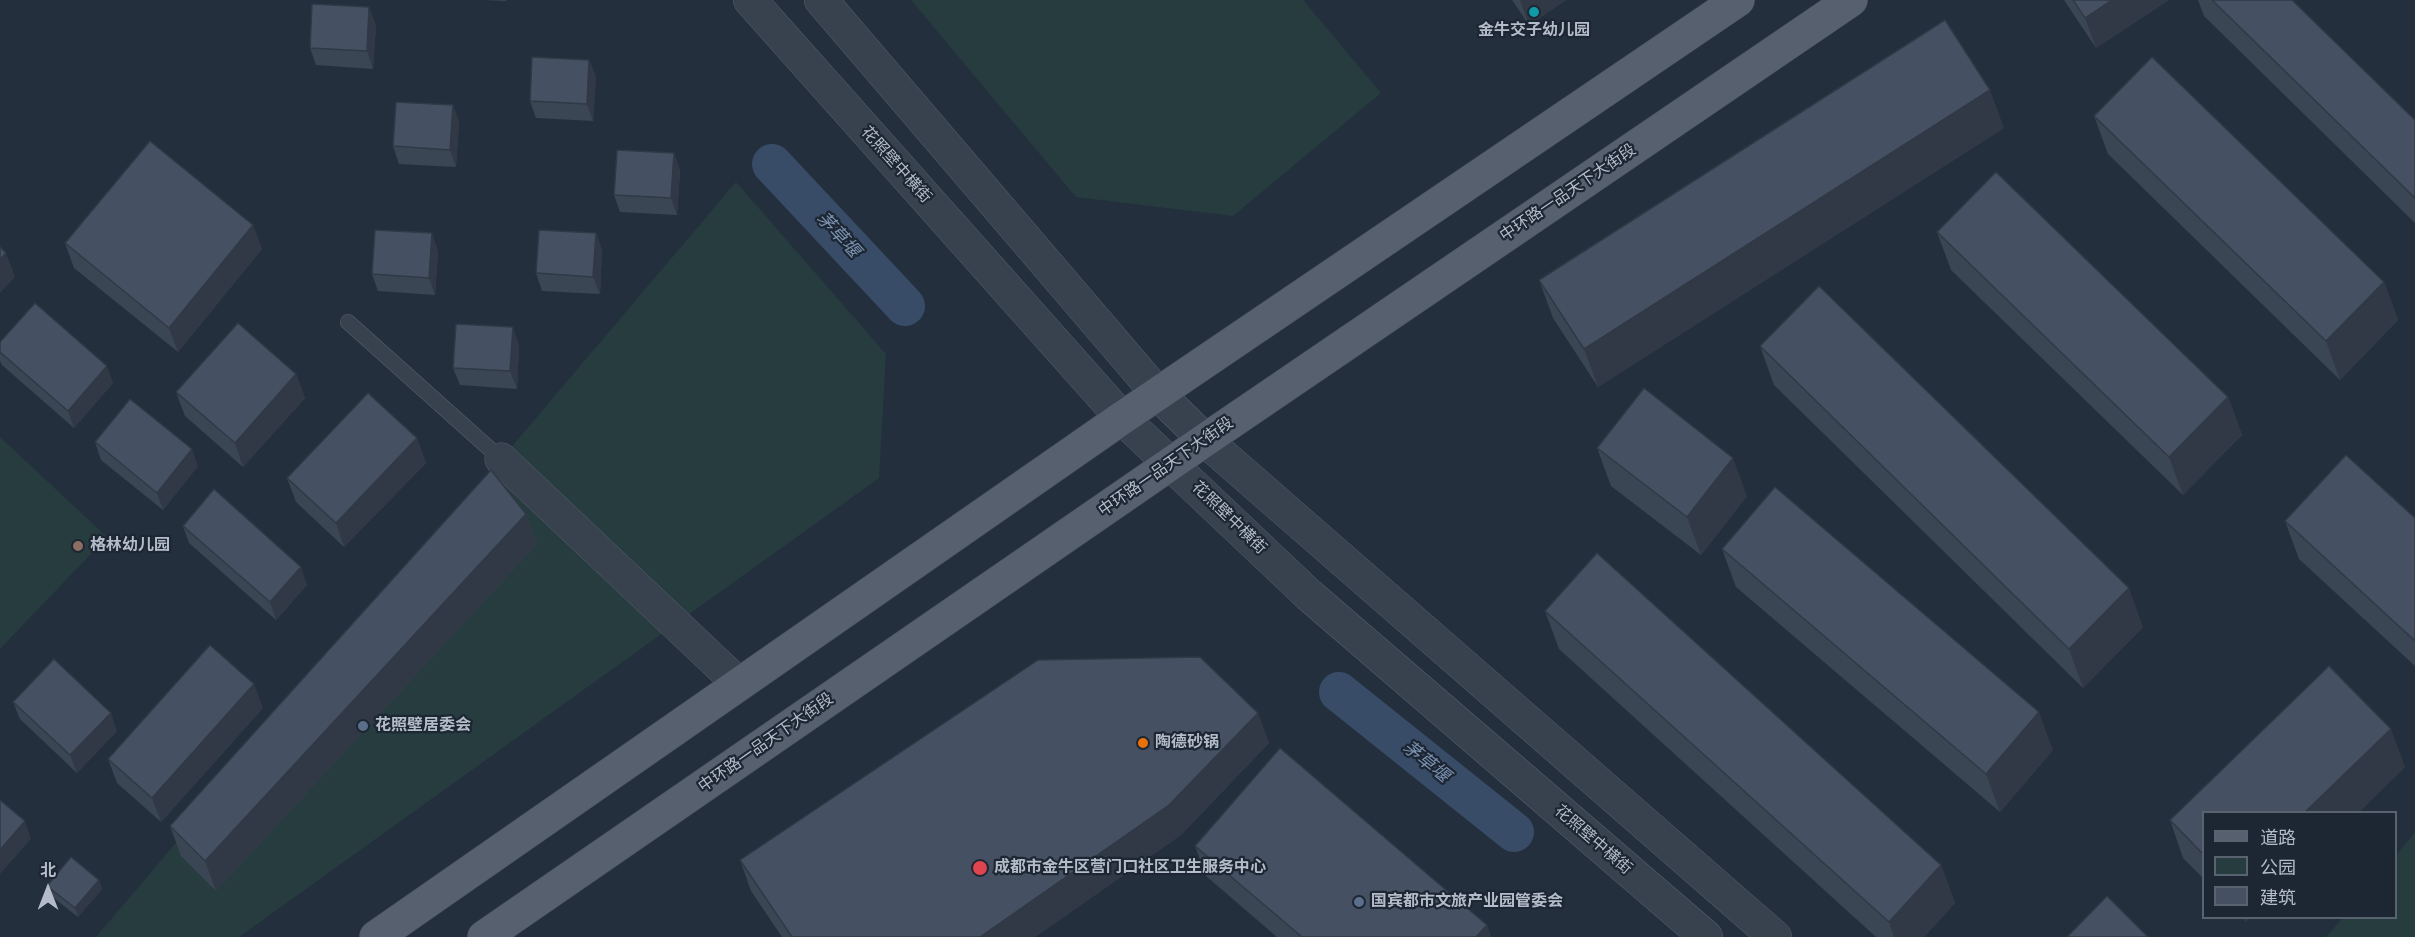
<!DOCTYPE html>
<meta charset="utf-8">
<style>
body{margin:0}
#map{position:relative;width:2415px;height:937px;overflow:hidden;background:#242f3e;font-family:"Fira Sans","Noto Sans SC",sans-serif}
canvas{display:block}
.legend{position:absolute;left:2202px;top:811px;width:195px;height:108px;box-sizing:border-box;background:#1d2633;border:2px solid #59626f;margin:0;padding:8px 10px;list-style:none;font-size:18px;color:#b4bcc9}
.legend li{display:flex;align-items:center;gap:12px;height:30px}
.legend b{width:30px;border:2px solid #59626f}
.north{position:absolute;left:18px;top:859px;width:60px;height:60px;-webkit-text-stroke:4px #1d2633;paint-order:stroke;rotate:0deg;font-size:16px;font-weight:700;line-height:24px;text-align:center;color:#b4bcc9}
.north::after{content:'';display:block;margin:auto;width:21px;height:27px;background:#b4bcc9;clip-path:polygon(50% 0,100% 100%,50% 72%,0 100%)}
</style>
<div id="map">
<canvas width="2415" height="937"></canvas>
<ul class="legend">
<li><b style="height:8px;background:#56606e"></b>道路</li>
<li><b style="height:16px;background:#263c3f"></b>公园</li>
<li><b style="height:16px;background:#455162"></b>建筑</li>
</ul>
<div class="north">北</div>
</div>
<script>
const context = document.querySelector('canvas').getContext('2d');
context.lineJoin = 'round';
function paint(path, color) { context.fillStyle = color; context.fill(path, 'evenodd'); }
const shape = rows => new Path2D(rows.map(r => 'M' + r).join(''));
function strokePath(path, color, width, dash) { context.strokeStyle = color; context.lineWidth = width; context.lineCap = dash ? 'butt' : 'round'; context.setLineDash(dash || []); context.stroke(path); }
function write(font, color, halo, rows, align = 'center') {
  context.font = font + ' "Fira Sans","Noto Sans SC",sans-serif'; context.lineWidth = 4.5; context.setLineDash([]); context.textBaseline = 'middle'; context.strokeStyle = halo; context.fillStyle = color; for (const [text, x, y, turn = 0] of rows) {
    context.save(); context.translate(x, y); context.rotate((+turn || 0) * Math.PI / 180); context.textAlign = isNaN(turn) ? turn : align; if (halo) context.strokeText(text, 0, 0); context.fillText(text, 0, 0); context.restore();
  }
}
paint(shape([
 [911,0,1303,0,1381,93,1233,216,1076,197],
 [736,182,886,354,879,478,239,937,96,937],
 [0,437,107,537,0,649],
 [2415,832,2415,937,2326,937,2343,918,2396,918,2396,855]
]), '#263c3f');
strokePath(shape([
 [772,164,905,306],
 [1339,692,1514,832]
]), '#394c67', 40);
const service = shape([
 [348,322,501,459]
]);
const minor = shape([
 [501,459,739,684]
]);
const tertiary = shape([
 [750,0,1122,418,1309,595,1706,937],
 [821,0,1158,394,1205,440,1775,937]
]);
const primary = shape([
 [376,937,1122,418,1738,0],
 [484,937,1205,440,1851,0]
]);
strokePath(service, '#565f6c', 16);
strokePath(minor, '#565f6c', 33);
strokePath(tertiary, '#565f6c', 34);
strokePath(primary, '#414a57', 34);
strokePath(service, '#38414e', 15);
strokePath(minor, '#38414e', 32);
strokePath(tertiary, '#38414e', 33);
strokePath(primary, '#56606e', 33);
paint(shape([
 [484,0,506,0,506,1],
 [1512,0,1566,0,1529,25],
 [2064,0,2169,0,2096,48],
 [2198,0,2292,0,2415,120,2415,223,2204,16],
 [376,25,373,69,316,65,310,48],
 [589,60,596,77,593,121,536,118,530,101],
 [453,105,459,122,456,167,399,164,393,146],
 [2094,116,2384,282,2398,320,2340,380,2108,154],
 [2004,128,1598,387,1553,318,1539,280],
 [674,153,680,171,677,215,620,212,614,195],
 [253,225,262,249,178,352,74,268,65,243],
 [1937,232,2228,397,2242,435,2183,495,1951,270],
 [596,233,602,250,600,294,542,291,536,273],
 [438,251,435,295,378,291,372,274],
 [0,342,113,383,74,428,2,365,0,361],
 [519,345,517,389,460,385,453,368],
 [1760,346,2143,627,2083,688,1774,385],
 [296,374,305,398,243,467,185,416,176,392],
 [417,438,426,463,344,547,296,502,287,478],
 [95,442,198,466,163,510,101,460],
 [1597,448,1747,496,1701,555,1611,486],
 [526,514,537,544,216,891,181,856,170,826],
 [2415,518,2415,666,2299,559,2285,521],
 [183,526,307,585,276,620,189,543],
 [1722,549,2053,750,2000,812,1736,587],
 [1545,611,1941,865,1955,903,1924,937,1876,937,1559,649],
 [13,702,117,731,77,773,20,719],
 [263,708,161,822,117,783,108,759],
 [1258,713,1269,743,1181,835,1035,937,782,937,751,891,740,860],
 [2405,767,2358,813,2204,813,2204,879,2183,858,2170,820],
 [1195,846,1487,925,1491,937,1277,937,1206,876],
 [99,880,102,889,78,917,50,895,47,886]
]), '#3b4654');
paint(shape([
 [1520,0,1566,0,1529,25],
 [2112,0,2169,0,2096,48,2085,18],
 [369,7,376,25,373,69,367,51],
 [589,60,596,77,593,121,587,104],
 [1990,90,2004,128,1598,387,1584,349],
 [453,105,459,122,456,167,450,150],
 [674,153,680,171,677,215,671,198],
 [253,225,262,249,178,352,169,328],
 [432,233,438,251,435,295,429,278],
 [596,233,602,250,600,294,593,277],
 [6,253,15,277,0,293,0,260],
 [2384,282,2398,320,2340,380,2326,341],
 [513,327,519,345,517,389,510,371],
 [107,366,113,383,74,428,68,411],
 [296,374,305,398,243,467,235,443],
 [2228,397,2242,435,2183,495,2169,457],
 [417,438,426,463,344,547,336,523],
 [192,449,198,466,163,510,157,493],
 [1733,458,1747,496,1701,555,1687,517],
 [526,514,537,544,216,891,205,861],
 [301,567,307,585,276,620,270,602],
 [2129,588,2143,627,2083,688,2069,649],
 [254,684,263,708,161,822,152,798],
 [2039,712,2053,750,2000,812,1986,774],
 [111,713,117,731,77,773,70,755],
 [1258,713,1269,743,1181,835,1035,937,980,937],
 [2391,729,2405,767,2358,813,2304,813],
 [25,821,31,839,0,874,0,850],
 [1941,865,1955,903,1924,937,1894,937,1889,922],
 [99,880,102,889,78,917,75,908],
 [2244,918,2250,918,2245,922],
 [1487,925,1491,937,1476,937]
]), '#303945');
const building = shape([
 [2073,0,2112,0,2085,18,2073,0],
 [2212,0,2292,0,2415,120,2415,198,2212,0],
 [312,4,369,7,367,51,310,48,312,4],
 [1945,20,1990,90,1584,349,1539,280,1945,20],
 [532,57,589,60,587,104,530,101,532,57],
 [2152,57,2384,282,2326,341,2094,116,2152,57],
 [396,102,453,105,450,150,393,146,396,102],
 [150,141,253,225,169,328,65,243,150,141],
 [617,150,674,153,671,198,614,195,617,150],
 [1996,172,2228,397,2169,457,1937,232,1996,172],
 [375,230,432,233,429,278,372,274,375,230],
 [539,230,596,233,593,277,536,273,539,230],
 [0,247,6,253,0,260,0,247],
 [1819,286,2129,588,2069,649,1760,346,1819,286],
 [35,303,107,366,68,411,0,352,0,342,35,303],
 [238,323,296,374,235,443,176,392,238,323],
 [456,324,513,327,510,371,453,368,456,324],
 [1644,388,1733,458,1687,517,1597,448,1644,388],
 [368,393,417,438,336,523,287,478,368,393],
 [130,399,192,449,157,493,95,442,130,399],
 [2346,455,2415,518,2415,641,2285,521,2346,455],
 [491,470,526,514,205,861,170,826,491,470],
 [1775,487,2039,712,1986,774,1722,549,1775,487],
 [214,489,301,567,270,602,183,526,214,489],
 [1597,553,1941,865,1889,922,1545,611,1597,553],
 [210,645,254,684,152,798,108,759,210,645],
 [1200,657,1258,713,1169,805,980,937,792,937,740,860,1038,660,1200,657],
 [54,659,111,713,70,755,13,702,54,659],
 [2329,666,2391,729,2304,813,2204,813,2204,855,2170,820,2329,666],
 [1280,748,1487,925,1476,937,1302,937,1195,846,1280,748],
 [0,800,25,821,0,850,0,800],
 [71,857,99,880,75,908,47,886,71,857],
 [2107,896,2148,937,2067,937,2107,896]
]);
paint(building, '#455162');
strokePath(building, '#303945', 1.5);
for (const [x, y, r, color] of [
 [1534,12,6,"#0f9aa8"],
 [78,546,6,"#8d6e63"],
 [363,726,6,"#5c6f8a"],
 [1143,743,6,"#e8710a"],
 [980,868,8,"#e0444e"],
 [1359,902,6,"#5c6f8a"]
]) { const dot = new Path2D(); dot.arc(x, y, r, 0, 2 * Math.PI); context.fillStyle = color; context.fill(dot); strokePath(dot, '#1d2633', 2); }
write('bold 16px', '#b4bcc9', '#1d2633', [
 ["金牛交子幼儿园",1534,31,"center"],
 ["格林幼儿园",90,546],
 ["花照壁居委会",375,726],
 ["陶德砂锅",1155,743],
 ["成都市金牛区营门口社区卫生服务中心",994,868],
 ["国宾都市文旅产业园管委会",1371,902]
], 'left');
write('16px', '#b4bcc9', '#1d2633', [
 ["花照壁中横街",896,165,48],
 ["中环路一品天下大街段",1568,193,-34],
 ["中环路一品天下大街段",1166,467,-35],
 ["花照壁中横街",1229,518,44],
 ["中环路一品天下大街段",766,743,-35],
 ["花照壁中横街",1593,840,41]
]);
write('italic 18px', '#7c92b1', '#1d2633', [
 ["茅草堰",838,235,47],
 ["茅草堰",1426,762,39]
]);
</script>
